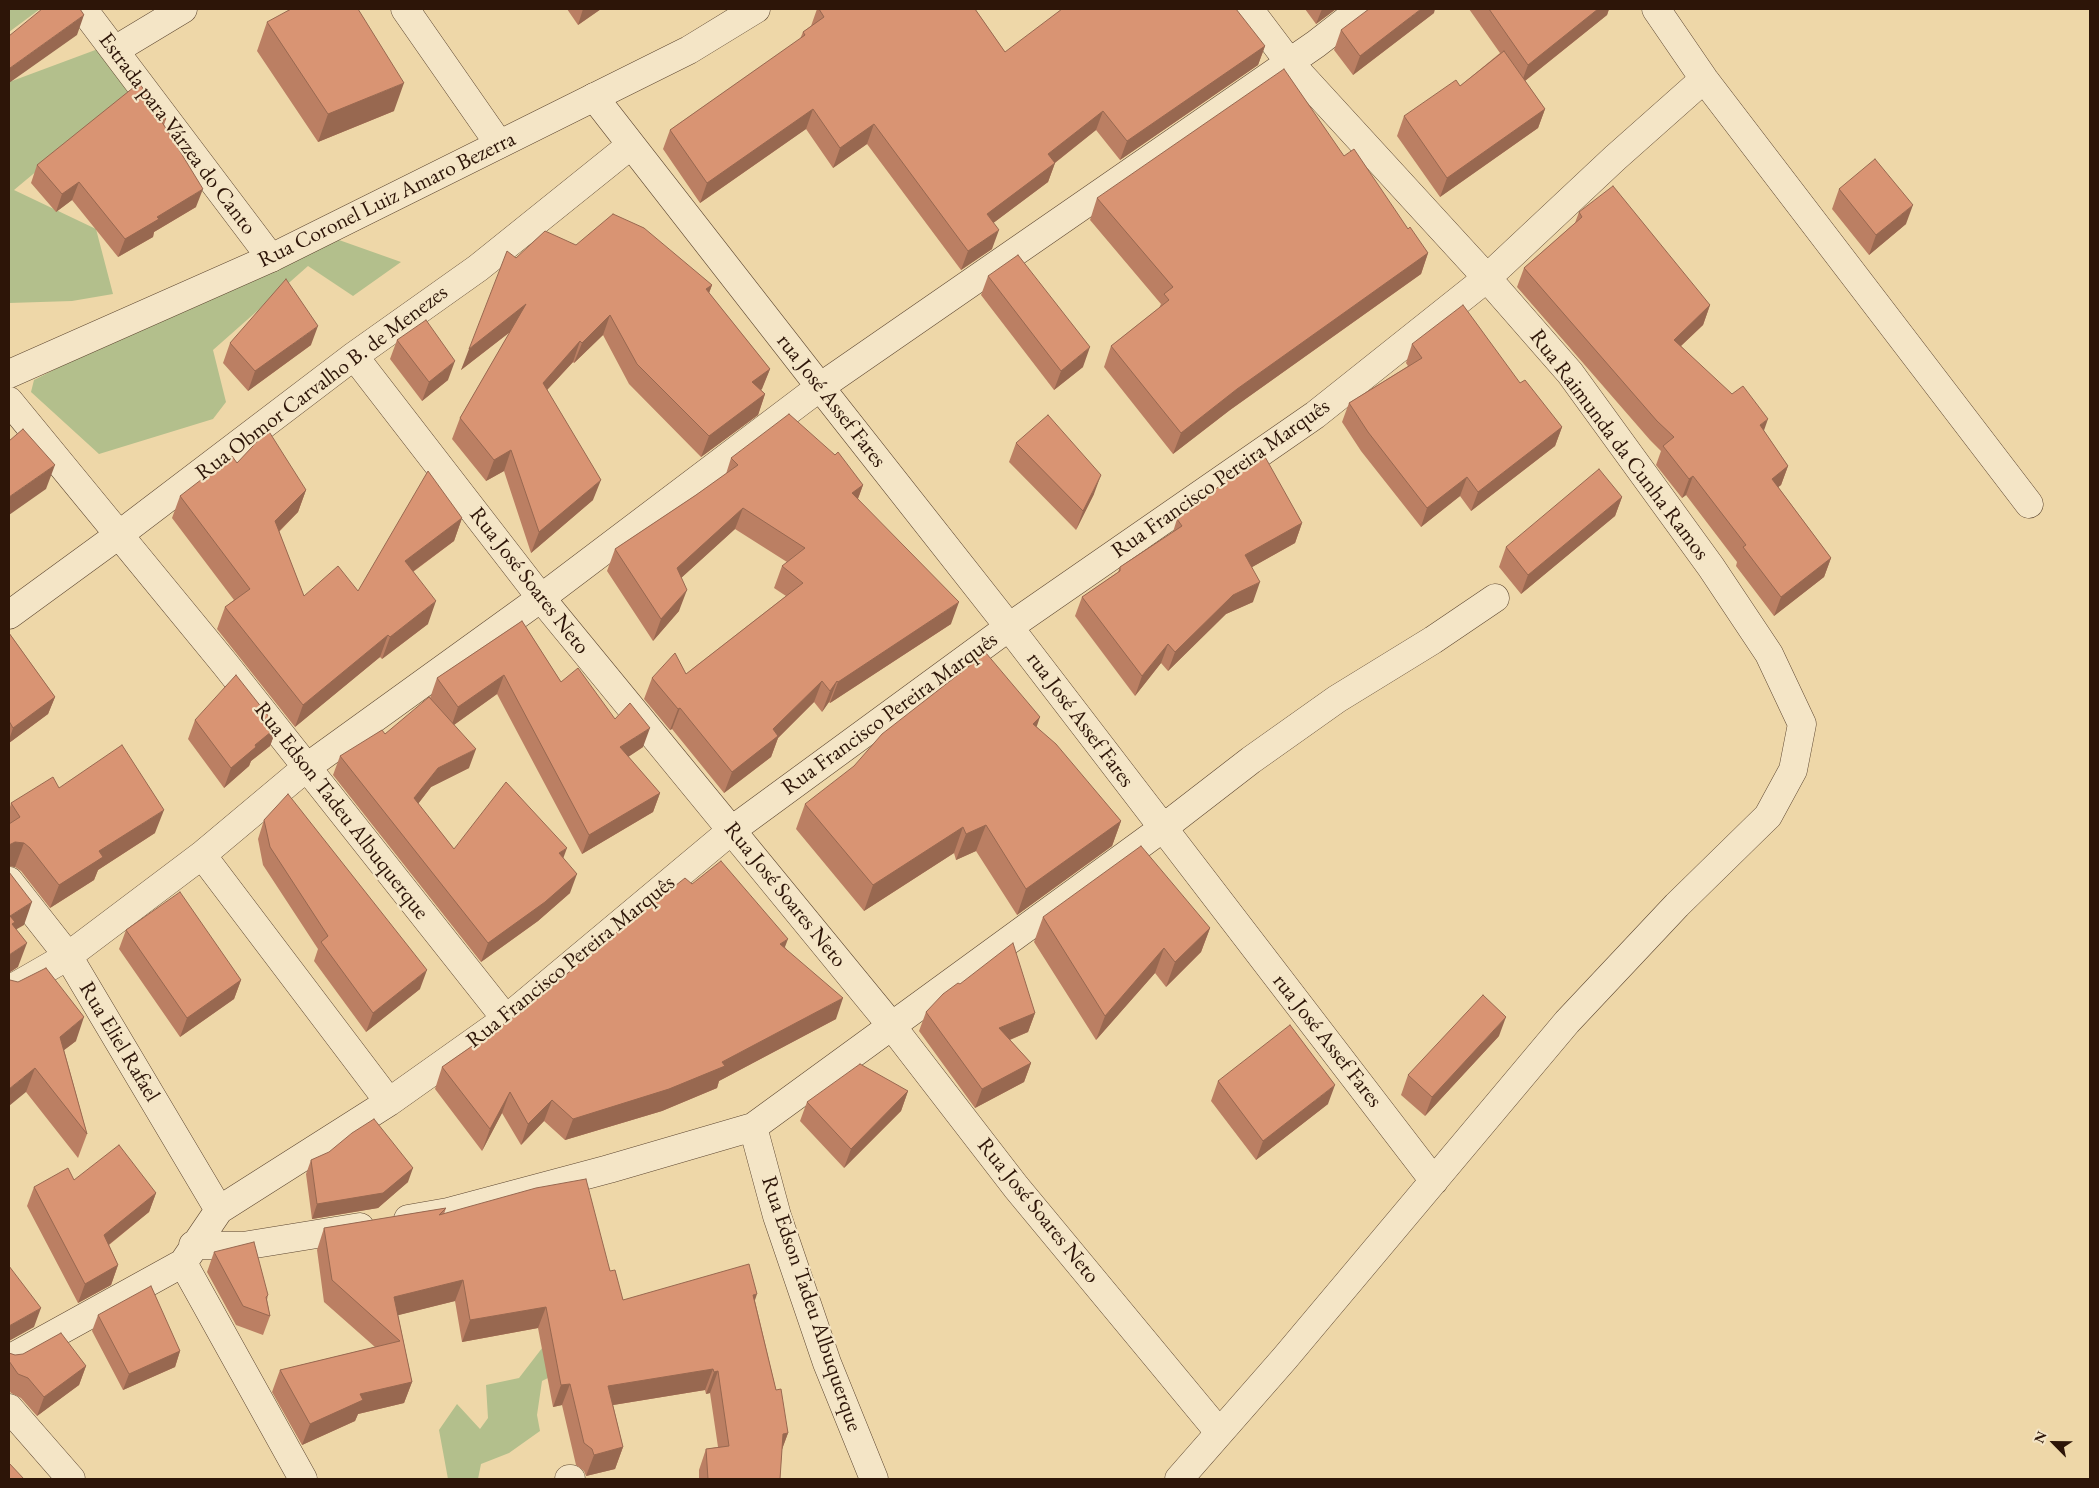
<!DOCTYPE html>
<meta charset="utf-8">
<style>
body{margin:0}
#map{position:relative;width:2099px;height:1488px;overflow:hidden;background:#eed7a8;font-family:"EB Garamond",serif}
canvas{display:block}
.frame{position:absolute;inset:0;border:10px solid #2d1508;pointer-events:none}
.north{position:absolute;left:2029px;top:1418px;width:50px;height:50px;-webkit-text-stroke:4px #f4e5c6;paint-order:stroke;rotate:293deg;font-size:14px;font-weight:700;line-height:20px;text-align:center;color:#2d1508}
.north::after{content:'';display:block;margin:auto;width:18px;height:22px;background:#2d1508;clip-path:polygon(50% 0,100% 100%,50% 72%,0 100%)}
</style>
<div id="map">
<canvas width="2099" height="1488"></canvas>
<div class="frame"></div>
<div class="north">N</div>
</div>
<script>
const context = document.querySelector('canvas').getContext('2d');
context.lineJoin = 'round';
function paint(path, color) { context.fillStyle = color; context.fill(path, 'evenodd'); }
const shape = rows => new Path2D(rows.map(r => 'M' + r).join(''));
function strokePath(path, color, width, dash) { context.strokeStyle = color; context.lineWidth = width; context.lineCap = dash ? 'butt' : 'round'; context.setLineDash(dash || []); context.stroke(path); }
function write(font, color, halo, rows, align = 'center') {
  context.font = font + ' "EB Garamond",serif'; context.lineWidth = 4.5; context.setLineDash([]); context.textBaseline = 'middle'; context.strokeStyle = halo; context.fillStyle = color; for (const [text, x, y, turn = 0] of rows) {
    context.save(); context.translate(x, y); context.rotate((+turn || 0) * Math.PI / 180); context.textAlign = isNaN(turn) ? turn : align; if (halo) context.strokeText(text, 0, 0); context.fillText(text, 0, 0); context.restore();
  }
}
paint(shape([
 [9,9,40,9,9,32],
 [98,49,129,94,14,190,96,229,113,294,72,301,9,303,9,76,12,81],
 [339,240,401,262,353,296,308,266,213,350,226,402,213,419,99,454,31,392,34,380,163,314],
 [546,1343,596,1354,542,1381,537,1415,540,1431,509,1453,481,1464,478,1479,448,1479,439,1430,457,1404,480,1429,488,1418,486,1385,519,1378]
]), '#b3bf8c');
const minor = shape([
 [83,9,271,258],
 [405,9,499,144],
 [1656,9,1704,79,2029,504],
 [115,50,183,9],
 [594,97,820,387,1009,627,1434,1181],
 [354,356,541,598,891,1025,1016,1187,1219,1432],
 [9,401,225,664,506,1019],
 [9,615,120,534,354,356,478,268,631,145],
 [202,855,389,1102],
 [9,881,68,956,219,1210],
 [9,990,68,956,202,855,307,767,541,598,820,387,1316,44,1361,9],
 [753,1127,777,1216,827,1363,874,1479],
 [408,1219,448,1212,609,1169,753,1127,1163,828,1251,760,1337,699,1433,640,1495,598],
 [193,1245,243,1246,360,1227],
 [183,1263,303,1479],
 [9,1359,183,1263,219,1210,389,1102,506,1019,732,830,1009,627,1315,415,1487,278,1289,62,1249,9],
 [9,1408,71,1479],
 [569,1479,571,1479],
 [1179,1479,1285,1358,1567,1022,1677,905,1768,816,1793,770,1802,724,1769,654,1711,567,1570,373,1487,278,1615,158,1704,79]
]);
const tertiary = shape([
 [9,374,271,258,689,50,756,9]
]);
strokePath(minor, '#5d4630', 29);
strokePath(tertiary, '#5d4630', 29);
strokePath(minor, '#f4e5c6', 28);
strokePath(tertiary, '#f4e5c6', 28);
paint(shape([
 [567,9,601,9,578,25],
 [817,9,975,9,1005,52,1265,46,1258,65,1120,160,1096,130,1055,163,1048,182,993,223,992,249,961,270,867,144,833,168,806,129,700,203,663,149,670,130,800,39,803,32,811,26],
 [1305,9,1336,9,1316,24],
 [1469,9,1609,9,1607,15,1525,81,1545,109,1538,128,1440,197,1397,136,1404,116,1460,86,1500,53],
 [1434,13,1353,75,1334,50,1341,30],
 [267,22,394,111,318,142,257,51],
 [166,119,164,125,196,207,154,232,153,237,118,257,72,200,56,212,31,183,37,165],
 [1344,156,1428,253,1421,274,1230,410,1173,454,1104,367,1111,346,1159,308,1161,304,1090,220,1097,198],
 [1839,189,1906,224,1869,255,1832,209],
 [1579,212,1710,305,1703,325,1681,346,1764,431,1788,466,1781,485,1778,487,1831,558,1824,577,1774,616,1736,566,1737,562,1686,495,1682,498,1656,465,1661,451,1650,440,1517,287,1524,268,1575,223],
 [576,245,712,285,709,293,770,369,761,390,765,394,758,415,701,457,629,384,603,335,574,363,573,362,547,390,593,500,531,553,504,471,486,481,452,439,460,418,510,332,461,370,516,258],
 [988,276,1083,367,1054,390,981,295],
 [397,340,448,380,422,401,390,359],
 [230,343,311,345,248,391,223,363],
 [1412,344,1520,383,1562,427,1555,446,1471,511,1460,496,1421,527,1361,451,1342,422,1349,403,1408,366,1406,363],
 [1016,443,1094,494,1076,530,1009,462],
 [731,458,863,485,858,499,951,624,830,703,829,702,822,712,814,702,778,738,771,757,724,793,672,729,670,730,644,699,652,678,686,674,786,596,774,588,782,566,787,562,735,529,681,578,679,611,653,641,607,571,615,549,696,495,726,474],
 [237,463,306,490,298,512,279,532,304,596,358,591,462,518,454,541,413,572,428,624,382,659,380,657,295,727,217,629,225,607,234,600,172,518,180,496],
 [1622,497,1615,516,1521,594,1499,567,1506,547],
 [1177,519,1302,523,1295,543,1252,567,1253,602,1226,614,1168,671,1161,663,1135,696,1075,616,1082,597,1118,572,1120,567,1173,532],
 [522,621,561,682,615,719,643,747,628,757,660,793,653,812,582,854,497,694,454,725,469,768,431,787,418,804,454,849,563,858,570,893,538,921,481,962,333,775,340,756,385,734,430,698,437,678],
 [9,633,55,697,48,714,9,743],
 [195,720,277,727,270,746,251,761,249,766,224,788,188,739],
 [1037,727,1121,821,1112,846,1017,915,976,851,956,860,954,853,864,911,796,829,805,804],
 [59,788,155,833,98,870,94,880,50,908,21,871,15,867,9,866,9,811,11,803],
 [264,820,420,989,366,1032,314,961,318,949,263,865,258,839],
 [692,884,785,947,836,1019,719,1081,717,1088,662,1111,565,1140,544,1121,521,1145,502,1113,482,1151,435,1089,442,1067,524,1010],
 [1043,917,1210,928,1201,952,1166,987,1155,973,1096,1040,1034,942],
 [126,930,241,980,234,999,180,1037,119,949],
 [9,979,76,1041,64,1050,87,1134,78,1158,26,1092],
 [960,984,1035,1013,1028,1032,1010,1040,1031,1063,1024,1082,975,1108,919,1031,926,1012],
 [1499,1036,1425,1116,1401,1095,1408,1075],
 [1218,1081,1328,1104,1256,1160,1211,1101],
 [908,1091,901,1111,844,1168,800,1121,807,1102],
 [311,1160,408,1182,378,1208,312,1219,306,1174],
 [74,1180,156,1193,149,1212,109,1245,118,1265,111,1285,78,1303,27,1206,34,1187],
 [446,1208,444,1214,610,1271,623,1300,755,1301,776,1390,788,1433,782,1449,780,1479,699,1479,699,1470,706,1449,718,1447,710,1393,706,1394,705,1390,613,1405,623,1447,615,1469,586,1476,584,1471,576,1465,562,1405,553,1407,538,1328,462,1342,455,1301,398,1315,412,1382,404,1403,358,1414,355,1421,302,1445,272,1392,280,1370,375,1347,324,1302,317,1250,324,1228],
 [214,1252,268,1295,267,1300,270,1316,263,1335,236,1325,207,1272],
 [98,1315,180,1351,175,1367,123,1390,92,1331],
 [9,1353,15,1355,86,1366,79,1385,37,1416,21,1398,11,1393,9,1390]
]), '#bb7f63');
paint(shape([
 [583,9,601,9,578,25],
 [1322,9,1336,9,1316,24],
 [1421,9,1435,9,1434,13,1353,75,1360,56],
 [1598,9,1609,9,1607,15,1521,84,1528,65],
 [84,15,77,35,9,83,9,71,10,68],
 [1265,46,1258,65,1120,160,1127,141],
 [404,83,394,111,318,142,328,114],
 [813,109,806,129,700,203,707,183],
 [1545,109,1538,128,1440,197,1447,178],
 [1103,111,1096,130,1042,173,1055,163,1048,182,980,233,987,214,1048,154],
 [874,124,867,144,833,168,840,148],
 [79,182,72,200,56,212,62,194],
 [203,189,196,207,154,232,153,237,118,257,125,239,157,217],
 [1913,205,1906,224,1869,255,1876,235],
 [999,230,992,249,961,270,968,251],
 [1428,253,1421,274,1230,410,1173,454,1181,433,1237,389],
 [712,285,704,306,706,289],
 [526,304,519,325,461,370,469,349],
 [1710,305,1703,325,1667,359,1674,340],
 [610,315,603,335,574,363,582,343],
 [318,326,311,345,248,391,255,371],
 [580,341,573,362,535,403,543,383],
 [1090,347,1083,367,1054,390,1061,371],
 [455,361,448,380,422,401,429,382],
 [770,369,762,389,745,403,752,382],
 [765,394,758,415,701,457,709,436],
 [1768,419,1761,439,1760,425],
 [1562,427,1555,446,1471,511,1478,492],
 [511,450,504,471,486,481,494,460],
 [55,465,46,489,9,515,9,497],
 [1788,466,1781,485,1764,498,1772,479],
 [1101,475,1094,494,1076,530,1083,511],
 [1693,476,1686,495,1682,498,1689,479],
 [1467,477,1460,496,1421,527,1427,508],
 [601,480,593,500,531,553,539,532],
 [863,485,855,506,852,493],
 [306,490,298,512,266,544,275,521],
 [1622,497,1615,516,1521,594,1528,575],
 [743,508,735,529,669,589,677,568],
 [462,518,454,541,396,584,405,561],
 [1302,523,1295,543,1238,575,1245,555],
 [1831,558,1824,577,1774,616,1781,597],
 [1260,582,1253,602,1226,614,1168,671,1175,652,1233,595],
 [687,590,679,611,653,641,661,619],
 [436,601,428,624,382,659,390,637],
 [959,602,951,624,830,703,838,682],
 [388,635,380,657,295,727,303,705],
 [1168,644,1161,663,1135,696,1142,676],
 [504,675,497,694,451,727,458,707],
 [822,681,814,702,778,738,771,757,724,793,732,772,773,729],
 [837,681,829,702,822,712,830,691],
 [55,697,48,714,9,743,9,740,13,728],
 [680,708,672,729,670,730,678,709],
 [1040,717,1031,743,1033,724],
 [277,727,270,746,251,761,249,766,224,788,231,768,255,745],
 [650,728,643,747,613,767,620,747],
 [476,749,469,768,431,787,407,818,414,798,438,768],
 [660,793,653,812,582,854,589,835],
 [164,810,155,833,98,870,94,880,50,908,59,885,99,851],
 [1121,821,1112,846,1017,915,1026,889],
 [986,825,976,851,956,860,966,834],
 [963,827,954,853,864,911,873,885],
 [15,842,24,843,15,867,9,866,9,845],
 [567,848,560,867,559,853],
 [577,874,570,893,538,921,481,962,488,943],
 [32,902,24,925,10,933,10,916],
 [1210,928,1201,952,1166,987,1175,962],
 [788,939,780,960,780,944],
 [27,943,18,967,9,973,9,955],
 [1164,948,1155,973,1096,1040,1105,1016],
 [427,970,420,989,366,1032,373,1013],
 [241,980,234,999,180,1037,187,1018],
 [843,998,836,1019,719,1081,717,1088,662,1111,565,1140,573,1119,722,1062],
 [1035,1013,1028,1032,992,1047,999,1028],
 [84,1017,76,1041,51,1060,60,1037],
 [1506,1017,1499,1036,1425,1116,1432,1097],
 [1031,1063,1024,1082,975,1108,982,1089],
 [35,1068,26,1092,9,1106,9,1089],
 [1335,1085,1328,1104,1256,1160,1263,1141],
 [908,1091,901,1111,844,1168,851,1149],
 [510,1092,502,1113,482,1151,490,1129],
 [552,1100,544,1121,521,1145,528,1124],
 [413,1168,408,1182,378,1208,312,1219,317,1204],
 [156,1193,149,1212,97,1254,104,1235],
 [118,1265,111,1285,78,1303,85,1284],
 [463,1280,455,1301,387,1318,394,1297],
 [757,1294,750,1315,753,1295],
 [546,1307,538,1328,462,1342,470,1320],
 [41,1308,34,1327,9,1341,9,1326],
 [180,1351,175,1367,123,1390,129,1374],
 [86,1366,79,1385,37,1416,44,1397],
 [713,1369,705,1390,601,1407,608,1386],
 [718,1371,710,1393,706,1394,714,1372],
 [412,1382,404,1403,358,1414,355,1421,302,1445,310,1424,360,1394],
 [570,1384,562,1405,553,1407,561,1385],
 [788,1433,780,1455,783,1434],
 [623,1447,615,1469,586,1476,594,1455]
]), '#986850');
const building = shape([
 [42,9,80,9,84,15,10,68,9,66,9,36,42,9],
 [291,9,358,9,404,83,328,114,267,22,291,9],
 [819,9,975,9,1005,52,1062,9,1236,9,1265,46,1127,141,1103,111,1048,154,1055,163,987,214,999,230,968,251,874,124,840,148,813,109,707,183,670,130,805,35,803,32,824,17,819,9],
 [1369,9,1421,9,1360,56,1341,30,1369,9],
 [1489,9,1598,9,1528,65,1489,9],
 [1504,51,1545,109,1447,178,1404,116,1456,80,1460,86,1504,51],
 [1284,69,1344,156,1354,149,1408,229,1410,227,1428,253,1237,389,1181,433,1111,346,1169,300,1164,294,1173,287,1097,198,1284,69],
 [139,83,166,119,162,122,203,189,157,217,159,219,125,239,79,182,62,194,37,165,139,83],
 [1875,159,1913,205,1876,235,1839,189,1875,159],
 [1613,186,1710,305,1674,340,1732,394,1743,386,1768,419,1760,425,1788,466,1772,479,1831,558,1781,597,1743,547,1746,545,1693,476,1689,479,1663,446,1674,437,1657,421,1524,268,1582,217,1579,212,1613,186],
 [613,214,644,228,712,285,706,289,770,369,752,382,765,394,709,436,637,364,610,315,582,343,580,341,543,383,601,480,539,532,511,450,494,460,460,418,526,304,469,349,507,251,516,258,545,231,576,245,613,214],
 [1018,255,1090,347,1061,371,988,276,1018,255],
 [286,279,318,326,255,371,230,343,286,279],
 [1463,305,1520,383,1525,380,1562,427,1478,492,1467,477,1427,508,1368,432,1349,403,1422,358,1412,344,1463,305],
 [426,320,455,361,429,382,397,340,426,320],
 [789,414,835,455,838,452,863,485,852,493,959,602,838,682,837,681,830,691,822,681,773,729,778,736,732,772,680,708,678,709,652,678,675,653,686,674,803,583,782,566,805,548,743,508,677,568,687,590,661,619,615,549,696,495,738,465,731,458,789,414],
 [1048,415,1101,475,1083,511,1016,443,1048,415],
 [23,429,55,465,9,497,9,441,23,429],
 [268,430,306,490,275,521,304,596,338,566,358,591,428,471,462,518,405,561,436,601,390,637,388,635,303,705,225,607,250,589,180,496,232,456,237,463,268,430],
 [1264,455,1302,523,1245,555,1260,582,1233,595,1175,652,1168,644,1142,676,1082,597,1120,571,1120,567,1182,526,1177,519,1217,488,1264,455],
 [1599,469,1622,497,1528,575,1506,547,1599,469],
 [522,621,561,682,578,668,615,719,630,703,650,728,620,747,660,793,589,835,504,675,458,707,437,678,522,621],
 [9,633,55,697,13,728,9,721,9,633],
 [986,653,1040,717,1033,724,1056,744,1121,821,1026,889,986,825,966,834,963,827,873,885,805,804,854,766,882,734,986,653],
 [236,675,277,727,255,745,256,747,231,768,195,720,236,675],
 [429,697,476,749,438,768,414,798,454,849,506,782,567,848,559,853,577,874,545,902,488,943,340,756,382,730,385,734,429,697],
 [122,745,164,810,99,851,103,857,59,885,30,848,24,843,15,842,9,845,9,824,20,817,11,803,53,777,59,788,122,745],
 [288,794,427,970,373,1013,321,942,328,936,270,847,264,820,288,794],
 [1141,846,1210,928,1175,962,1164,948,1105,1016,1043,917,1141,846],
 [721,861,788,939,780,944,843,998,722,1062,725,1066,669,1089,573,1119,552,1100,528,1124,510,1092,490,1129,442,1067,524,1010,607,940,685,878,692,884,721,861],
 [9,872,32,902,10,916,15,922,12,924,27,943,9,955,9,872],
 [180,892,241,980,187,1018,126,930,180,892],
 [1013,943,1035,1013,999,1028,1031,1063,982,1089,926,1012,943,994,958,983,960,984,1013,943],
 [46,968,84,1017,60,1037,87,1134,35,1068,9,1089,9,979,10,980,18,982,46,968],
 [1483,995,1506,1017,1432,1097,1408,1075,1483,995],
 [1290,1025,1335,1085,1263,1141,1218,1081,1290,1025],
 [860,1064,908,1091,851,1149,807,1102,860,1064],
 [374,1119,413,1168,383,1193,317,1204,311,1160,329,1152,352,1133,374,1119],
 [119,1145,156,1193,104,1235,118,1265,85,1284,34,1187,68,1168,74,1180,119,1145],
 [586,1179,610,1271,615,1270,623,1300,749,1264,757,1294,753,1295,776,1390,781,1389,788,1433,783,1434,780,1479,708,1479,706,1449,729,1446,718,1371,714,1372,713,1369,608,1386,623,1447,594,1455,592,1449,584,1443,570,1384,561,1385,546,1307,470,1320,463,1280,394,1297,412,1382,360,1394,363,1400,310,1424,280,1370,400,1341,332,1280,324,1228,446,1208,439,1215,536,1188,586,1179],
 [254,1242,268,1295,266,1297,270,1316,243,1306,214,1252,254,1242],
 [9,1266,41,1308,9,1326,9,1266],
 [151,1286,180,1351,129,1374,98,1315,151,1286],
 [61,1333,86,1366,44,1397,28,1378,18,1374,9,1361,9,1353,15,1355,23,1354,61,1333],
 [9,1463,24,1479,9,1479,9,1463]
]);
paint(building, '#d99473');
strokePath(building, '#986850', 1);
write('22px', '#2d1508', '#f4e5c6', [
 ["Estrada para Várzea do Canto",177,134,53],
 ["Rua Coronel Luiz Amaro Bezerra",387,200,-26],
 ["Rua Obmor Carvalho B. de Menezes",322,383,-37],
 ["rua José Assef Fares",831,401,52],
 ["Rua Raimunda da Cunha Ramos",1619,445,53],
 ["Rua Francisco Pereira Marquês",1221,479,-35],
 ["Rua José Soares Neto",529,581,52],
 ["Rua Francisco Pereira Marquês",890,714,-36],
 ["rua José Assef Fares",1080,720,53],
 ["Rua Edson Tadeu Albuquerque",341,811,52],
 ["Rua José Soares Neto",785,895,51],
 ["Rua Francisco Pereira Marquês",571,962,-39],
 ["rua José Assef Fares",1327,1041,52],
 ["Rua Eliel Rafael",119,1042,59],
 ["Rua José Soares Neto",1038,1211,51],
 ["Rua Edson Tadeu Albuquerque",811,1304,71]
]);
</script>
